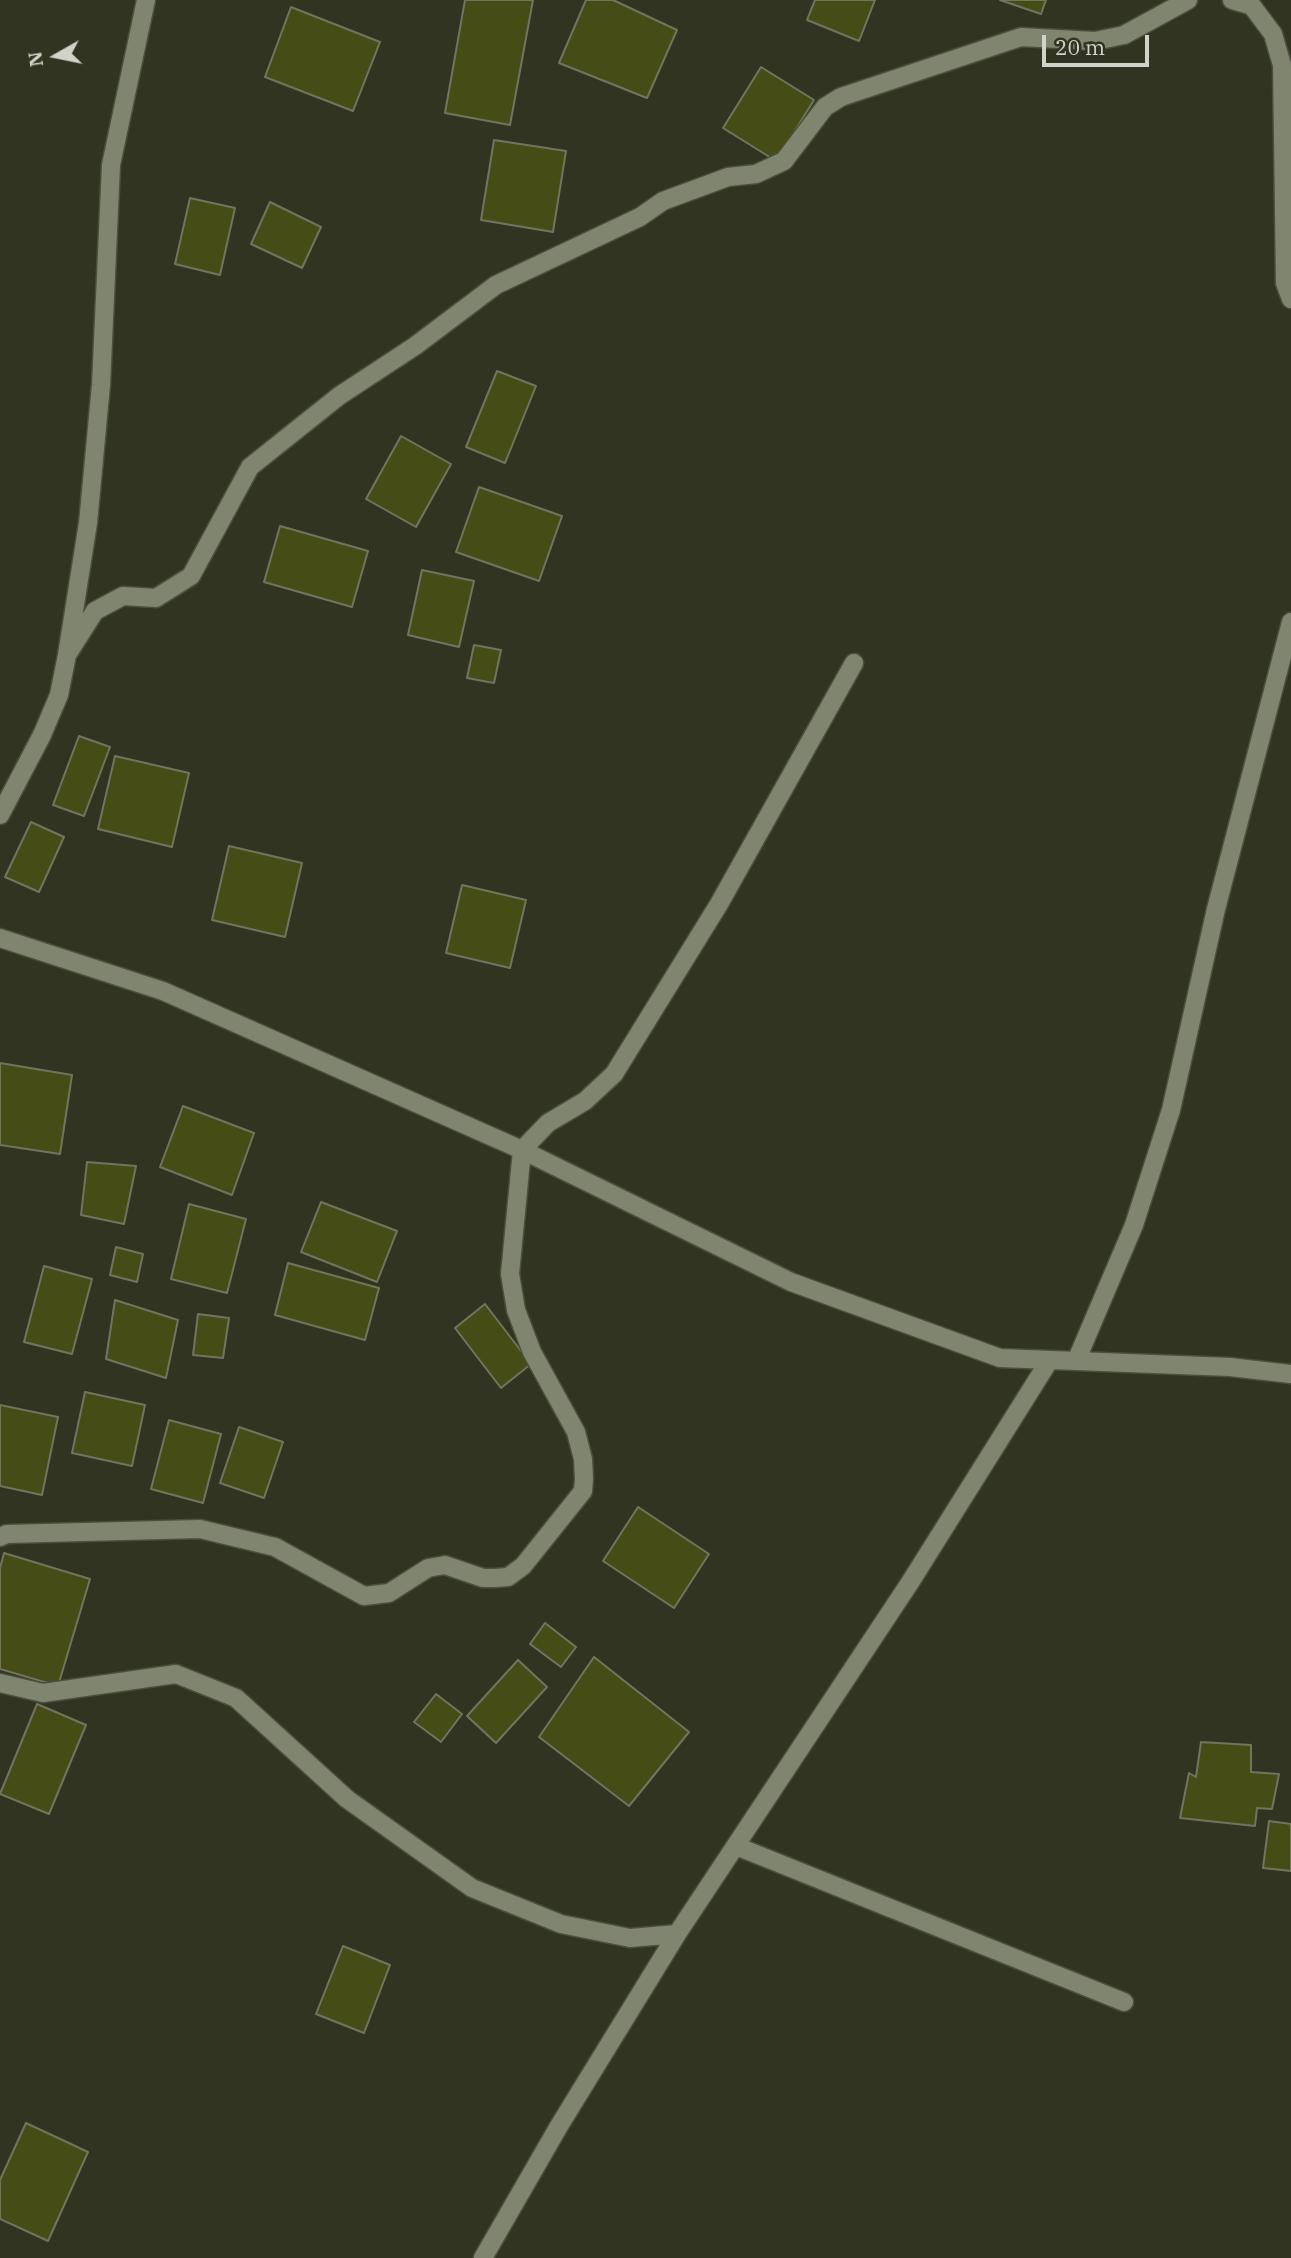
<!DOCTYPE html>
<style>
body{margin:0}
#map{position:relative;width:1291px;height:2258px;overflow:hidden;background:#303421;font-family:"IBM Plex Serif",serif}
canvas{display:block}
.north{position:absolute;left:21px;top:21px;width:70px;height:70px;-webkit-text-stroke:5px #303421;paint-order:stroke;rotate:261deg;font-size:19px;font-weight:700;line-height:28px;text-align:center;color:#d1d3c8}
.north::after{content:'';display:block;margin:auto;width:24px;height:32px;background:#d1d3c8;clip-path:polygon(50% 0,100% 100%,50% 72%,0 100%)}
.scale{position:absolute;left:1042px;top:35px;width:107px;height:32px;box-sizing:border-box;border:4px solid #d1d3c8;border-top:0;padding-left:9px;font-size:21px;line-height:24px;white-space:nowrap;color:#d1d3c8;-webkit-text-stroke:5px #303421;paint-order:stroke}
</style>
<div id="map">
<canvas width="1291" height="2258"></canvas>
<div class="north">N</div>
<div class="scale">20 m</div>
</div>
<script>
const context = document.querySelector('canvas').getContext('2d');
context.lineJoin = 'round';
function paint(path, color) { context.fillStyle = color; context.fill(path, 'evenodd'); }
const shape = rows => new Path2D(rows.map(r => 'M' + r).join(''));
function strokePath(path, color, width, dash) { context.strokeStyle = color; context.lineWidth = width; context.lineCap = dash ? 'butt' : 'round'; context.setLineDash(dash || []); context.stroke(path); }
const building = shape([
 [465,0,533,0,510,125,445,113,465,0],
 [586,0,613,0,677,30,647,98,559,63,586,0],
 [815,0,875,0,859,41,807,20,815,0],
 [1000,0,1046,0,1041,14,1000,0],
 [291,7,380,42,353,111,265,77,291,7],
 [761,67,814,100,776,161,723,128,761,67],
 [494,140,566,151,553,232,481,220,494,140],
 [190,198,235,208,220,275,175,264,190,198],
 [270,202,321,227,302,268,251,244,270,202],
 [497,371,536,386,505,463,466,447,497,371],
 [401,436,451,464,416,527,366,499,401,436],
 [479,487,562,516,539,581,456,552,479,487],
 [280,526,368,551,352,607,264,582,280,526],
 [422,570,474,581,459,647,408,635,422,570],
 [474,645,501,650,494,683,467,678,474,645],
 [79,736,110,747,84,816,53,805,79,736],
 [115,756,189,773,172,847,98,829,115,756],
 [31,822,64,837,39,892,5,877,31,822],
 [229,846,302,863,285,937,212,920,229,846],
 [462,885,526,900,510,968,446,953,462,885],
 [0,1063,72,1075,60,1154,0,1145,0,1063],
 [183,1106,254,1133,232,1195,160,1167,183,1106],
 [87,1162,136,1166,124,1224,81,1215,87,1162],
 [321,1202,397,1231,377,1282,301,1252,321,1202],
 [189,1204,246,1219,227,1293,171,1279,189,1204],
 [116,1247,143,1254,137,1282,110,1275,116,1247],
 [288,1263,379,1288,365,1340,275,1315,288,1263],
 [44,1266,92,1279,72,1354,24,1342,44,1266],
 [115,1300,178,1320,166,1378,106,1359,115,1300],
 [485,1304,531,1364,501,1388,455,1328,485,1304],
 [198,1314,229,1318,223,1358,193,1355,198,1314],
 [85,1392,145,1405,132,1466,72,1453,85,1392],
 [0,1405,58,1417,42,1495,0,1486,0,1405],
 [169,1420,221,1434,203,1503,151,1489,169,1420],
 [239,1427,283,1442,264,1498,220,1483,239,1427],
 [638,1507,709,1554,674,1608,603,1561,638,1507],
 [4,1553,90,1579,58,1686,0,1669,0,1568,4,1553],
 [545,1623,576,1647,561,1667,530,1644,545,1623],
 [594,1657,689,1732,629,1806,539,1737,594,1657],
 [518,1660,547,1687,496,1743,467,1716,518,1660],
 [436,1694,462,1714,441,1742,414,1722,436,1694],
 [37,1704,86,1725,49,1814,0,1794,37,1704],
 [1201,1742,1251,1745,1251,1772,1279,1774,1272,1809,1257,1808,1255,1826,1180,1818,1189,1773,1196,1777,1201,1742],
 [1269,1821,1291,1824,1291,1871,1263,1868,1269,1821],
 [343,1946,390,1965,364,2033,316,2014,343,1946],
 [26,2123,88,2152,48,2241,0,2219,0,2180,26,2123]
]);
paint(building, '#454c16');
strokePath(building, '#717560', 2);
const minor = shape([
 [1232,0,1252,6,1273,34,1282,65,1285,283,1291,299],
 [67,655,95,611,123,596,156,598,191,576,250,467,339,396,415,346,496,285,640,217,663,201,728,177,756,174,784,161,825,107,841,97,1021,37,1095,41,1124,35,1188,0],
 [0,815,42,735,59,695,67,655,88,523,101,385,111,165,146,0],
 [0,938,163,991,522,1150,791,1282,1000,1358,1230,1367,1291,1374],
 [1077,1359,1134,1225,1171,1110,1216,909,1291,622],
 [0,1537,7,1534,200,1529,275,1547,364,1596,389,1593,428,1568,445,1565,483,1578,495,1578,508,1577,523,1566,583,1491,584,1479,583,1459,576,1432,532,1352,516,1310,510,1274,522,1150,548,1123,585,1101,614,1074,719,904,854,663],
 [0,1683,43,1693,176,1674,236,1698,347,1799,472,1888,561,1924,630,1938,677,1934],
 [736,1846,1124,2002],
 [483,2258,559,2126,677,1934,911,1581,1049,1361]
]);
strokePath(minor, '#4c4f3e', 21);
strokePath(minor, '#80856f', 18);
</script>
